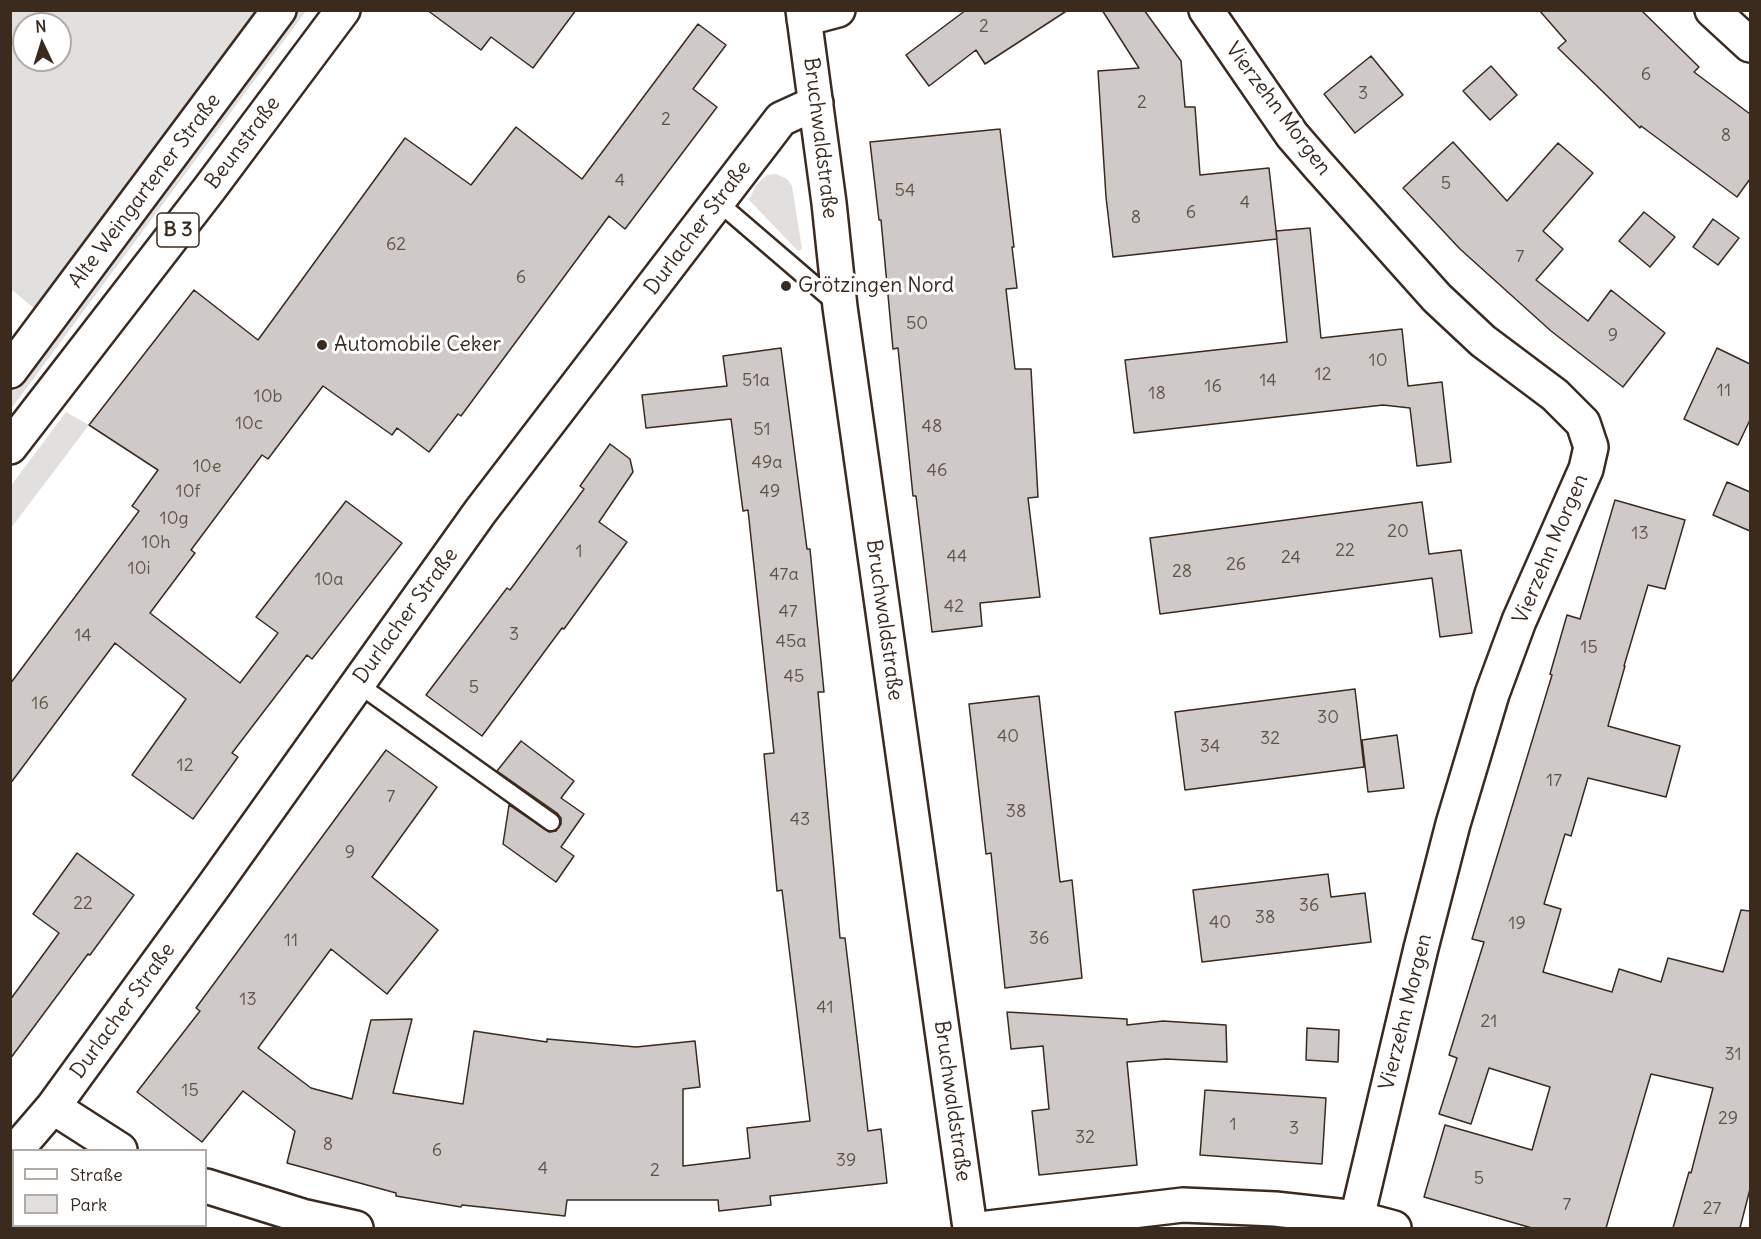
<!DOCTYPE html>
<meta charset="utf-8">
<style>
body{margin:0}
#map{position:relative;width:1761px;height:1239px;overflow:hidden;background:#fff;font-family:Delius,sans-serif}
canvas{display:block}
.frame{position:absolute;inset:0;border:12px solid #3b2a1e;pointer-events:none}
.legend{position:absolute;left:12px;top:1149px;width:195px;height:78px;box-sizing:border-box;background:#fff;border:2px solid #b1aaa5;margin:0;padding:8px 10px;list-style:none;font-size:18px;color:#3b2a1e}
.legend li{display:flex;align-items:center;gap:12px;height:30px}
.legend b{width:30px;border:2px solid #b1aaa5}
.north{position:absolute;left:12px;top:12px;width:60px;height:60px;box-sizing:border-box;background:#fff;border:2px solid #b1aaa5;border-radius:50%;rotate:356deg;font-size:16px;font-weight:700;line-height:24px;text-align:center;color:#3b2a1e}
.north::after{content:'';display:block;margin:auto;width:21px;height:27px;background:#3b2a1e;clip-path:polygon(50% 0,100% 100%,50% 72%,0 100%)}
</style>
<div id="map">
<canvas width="1761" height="1239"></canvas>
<div class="frame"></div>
<ul class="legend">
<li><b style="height:8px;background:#fff"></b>Straße</li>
<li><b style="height:16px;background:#e2e0de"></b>Park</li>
</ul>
<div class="north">N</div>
</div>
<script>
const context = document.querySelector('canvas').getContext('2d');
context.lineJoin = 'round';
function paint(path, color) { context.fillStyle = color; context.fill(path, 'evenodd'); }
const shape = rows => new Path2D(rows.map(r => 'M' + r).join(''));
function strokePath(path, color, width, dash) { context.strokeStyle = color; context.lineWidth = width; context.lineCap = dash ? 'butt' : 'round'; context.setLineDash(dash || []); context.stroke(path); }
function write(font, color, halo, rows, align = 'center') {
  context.font = font + ' Delius,sans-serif'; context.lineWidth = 6; context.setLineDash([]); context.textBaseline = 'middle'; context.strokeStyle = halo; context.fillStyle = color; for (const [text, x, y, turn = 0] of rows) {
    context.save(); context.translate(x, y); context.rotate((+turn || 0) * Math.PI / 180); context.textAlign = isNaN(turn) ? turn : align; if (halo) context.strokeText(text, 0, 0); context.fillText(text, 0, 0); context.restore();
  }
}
paint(shape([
 [10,11,255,11,213,73,36,310,11,289],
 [24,24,60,24,60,60,24,60],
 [290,11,306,11,11,409,10,387],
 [776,174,787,179,792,186,802,249,798,251,749,200,757,184,767,175],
 [66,412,89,425,11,528,10,487]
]), '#e2e0de');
const building = shape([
 [427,10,576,10,533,68,491,37,481,50,427,10],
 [966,10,1068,10,985,64,976,50,929,86,906,55,966,10],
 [1102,10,1144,10,1181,61,1185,107,1195,107,1200,175,1269,168,1277,239,1113,257,1106,197,1098,71,1139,68,1102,10],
 [1539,10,1641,10,1699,67,1694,72,1750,114,1750,179,1737,197,1641,126,1640,128,1558,48,1566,41,1539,10],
 [698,24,726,45,693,89,717,107,625,229,609,216,461,416,458,414,429,452,397,428,392,435,323,386,268,459,262,455,191,550,195,553,150,613,240,683,278,633,256,617,346,501,402,543,312,659,307,655,232,753,238,757,193,819,132,775,186,699,115,643,10,784,10,684,139,511,132,506,158,470,89,425,194,290,258,340,405,138,471,185,516,127,582,179,698,24],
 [1371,56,1403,95,1355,133,1324,94,1371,56],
 [1491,66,1517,95,1490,120,1463,91,1491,66],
 [1000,129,1014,247,1012,247,1017,288,1006,289,1015,369,1031,369,1038,497,1028,498,1040,597,980,603,982,626,932,632,916,496,913,496,898,348,893,349,881,220,879,220,870,142,1000,129],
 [1453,142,1507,201,1558,143,1593,173,1543,231,1563,249,1536,280,1588,321,1611,290,1665,333,1623,387,1551,331,1460,249,1403,188,1453,142],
 [1644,212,1675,237,1650,267,1619,241,1644,212],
 [1713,219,1739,238,1718,265,1693,247,1713,219],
 [1310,228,1321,338,1402,329,1408,386,1442,382,1451,462,1417,466,1410,408,1383,405,1134,433,1125,360,1287,342,1276,231,1310,228],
 [781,348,807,549,810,549,824,692,818,692,840,938,845,938,868,1131,881,1129,887,1183,770,1196,771,1205,719,1211,718,1200,567,1200,565,1216,462,1205,461,1207,396,1196,396,1193,287,1163,295,1131,243,1091,202,1142,137,1092,200,1011,196,1008,386,750,437,787,372,877,438,930,387,994,331,949,258,1048,311,1088,352,1099,371,1020,412,1019,393,1093,463,1104,474,1031,547,1042,547,1039,636,1047,695,1041,700,1087,683,1089,683,1166,750,1158,747,1128,810,1121,782,890,777,891,764,754,774,753,748,510,743,511,731,419,646,428,642,395,727,386,723,356,781,348],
 [1717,348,1750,364,1750,420,1738,445,1684,419,1717,348],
 [610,444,630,459,633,472,599,522,627,542,564,629,562,628,482,736,426,695,507,588,510,590,584,489,580,486,610,444],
 [1727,482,1750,492,1750,531,1713,515,1727,482],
 [1615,500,1685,520,1665,589,1648,585,1624,666,1625,666,1608,726,1680,746,1666,797,1588,778,1571,836,1565,834,1544,904,1561,909,1543,972,1612,992,1619,969,1661,982,1668,958,1723,972,1741,910,1750,911,1750,1189,1740,1228,1673,1228,1689,1172,1691,1173,1713,1088,1651,1074,1606,1228,1532,1228,1424,1197,1445,1125,1532,1150,1550,1087,1489,1068,1471,1124,1439,1114,1457,1058,1449,1055,1484,942,1472,939,1552,675,1550,674,1567,615,1580,619,1615,500],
 [1422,502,1429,554,1461,550,1472,633,1440,637,1432,578,1160,614,1150,538,1422,502],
 [1355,689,1364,767,1185,790,1175,712,1355,689],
 [1039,696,1060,882,1072,880,1082,978,1005,988,991,853,986,854,969,704,1039,696],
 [1397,735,1404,788,1368,792,1362,740,1397,735],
 [521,741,574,781,561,798,584,814,561,847,574,856,556,882,503,844,509,805,549,832,556,831,561,824,561,818,557,813,497,771,521,741],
 [77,853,134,895,90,955,88,954,10,1059,10,1000,59,933,33,914,77,853],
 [1328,874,1331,897,1365,893,1371,942,1202,962,1193,890,1328,874],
 [1007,1012,1127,1019,1127,1025,1163,1021,1226,1025,1227,1062,1166,1059,1127,1062,1137,1165,1039,1175,1032,1111,1049,1109,1043,1046,1011,1049,1007,1012],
 [1307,1028,1339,1030,1338,1062,1306,1060,1307,1028],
 [1205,1090,1326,1098,1322,1164,1200,1155,1205,1090]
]);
paint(building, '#cfcac7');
strokePath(building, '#3b2a1e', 1.5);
const service = shape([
 [718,202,838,305],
 [358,684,551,822]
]);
const minor = shape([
 [803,10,829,203,840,307,970,1228],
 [1206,10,1292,135,1318,165,1437,298,1483,341,1555,395,1583,423,1591,447,1586,469,1519,621,1492,694,1453,824,1421,948,1357,1218],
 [1712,10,1750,45],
 [804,19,838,10],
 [10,371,279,10],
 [53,1107,120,1150],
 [16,1150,53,1107,213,887,480,512,781,119,816,103],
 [206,1186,302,1216,356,1228],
 [988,1228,1183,1205,1275,1209,1357,1218,1394,1228]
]);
const primary = shape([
 [10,447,210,188,343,10]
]);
strokePath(service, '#3b2a1e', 21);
strokePath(minor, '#3b2a1e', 38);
strokePath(primary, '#3b2a1e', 38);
strokePath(service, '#fff', 16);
strokePath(minor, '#fff', 33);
strokePath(primary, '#fff', 33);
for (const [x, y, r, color] of [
 [786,286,6,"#3b2a1e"],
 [322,345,6,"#3b2a1e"]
]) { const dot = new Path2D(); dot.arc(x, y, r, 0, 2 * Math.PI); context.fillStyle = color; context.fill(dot); strokePath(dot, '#fff', 2); }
write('18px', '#605248', null, [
 ["2",984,27],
 ["6",1646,75],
 ["3",1363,94],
 ["2",1142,103],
 ["2",666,120],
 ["8",1726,136],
 ["4",620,181],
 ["5",1446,184],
 ["54",905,191],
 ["4",1245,203],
 ["6",1191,213],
 ["8",1136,218],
 ["62",396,245],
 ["7",1520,257],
 ["6",521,278],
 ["50",917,324],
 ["9",1613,336],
 ["10",1378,361],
 ["12",1323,375],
 ["51a",756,381],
 ["14",1268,381],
 ["16",1213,387],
 ["11",1724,391],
 ["18",1157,394],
 ["10b",268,397],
 ["10c",249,424],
 ["48",932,427],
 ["51",762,430],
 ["49a",767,463],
 ["10e",207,467],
 ["46",937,471],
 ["10f",188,492],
 ["49",770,492],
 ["10g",174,519],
 ["20",1398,532],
 ["13",1640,534],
 ["10h",156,543],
 ["22",1345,551],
 ["1",579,552],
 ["44",957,557],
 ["24",1291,558],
 ["26",1236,565],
 ["10i",139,569],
 ["28",1182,572],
 ["47a",784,575],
 ["10a",329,580],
 ["42",954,607],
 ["47",788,612],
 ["3",514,635],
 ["14",83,636],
 ["45a",791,642],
 ["15",1589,648],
 ["45",794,677],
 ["5",474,688],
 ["16",40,704],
 ["30",1328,718],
 ["40",1008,737],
 ["32",1270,739],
 ["34",1210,747],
 ["12",185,766],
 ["17",1554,781],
 ["7",391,797],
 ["38",1016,812],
 ["43",800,820],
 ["9",350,853],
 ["22",83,904],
 ["36",1309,906],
 ["38",1265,918],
 ["40",1220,923],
 ["19",1517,924],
 ["36",1039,939],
 ["11",291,941],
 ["13",248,1000],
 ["41",825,1008],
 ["21",1489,1022],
 ["31",1733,1055],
 ["15",190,1091],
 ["29",1728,1119],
 ["1",1233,1125],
 ["3",1294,1129],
 ["32",1085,1138],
 ["8",328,1145],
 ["6",437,1151],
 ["39",846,1161],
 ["4",543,1169],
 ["2",655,1171],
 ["5",1479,1179],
 ["7",1567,1205],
 ["27",1712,1209]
]);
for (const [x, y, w] of [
 [178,230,42]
]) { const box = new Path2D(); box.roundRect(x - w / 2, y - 17, w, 34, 4.5); context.fillStyle = '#fff'; context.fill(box); strokePath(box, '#3b2a1e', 1.5); }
write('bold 20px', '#3b2a1e', null, [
 ["B 3",178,230]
]);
write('21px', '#3b2a1e', '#fff', [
 ["Vierzehn Morgen",1278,109,53],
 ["Bruchwaldstraße",820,138,83],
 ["Beunstraße",243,143,-53],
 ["Alte Weingartener Straße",145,191,-53],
 ["Durlacher Straße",698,228,-53],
 ["Vierzehn Morgen",1551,549,-67],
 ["Durlacher Straße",406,616,-54],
 ["Bruchwaldstraße",884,620,82],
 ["Durlacher Straße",123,1011,-54],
 ["Vierzehn Morgen",1406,1012,-76],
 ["Bruchwaldstraße",952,1101,82]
]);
write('21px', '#3b2a1e', '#fff', [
 ["Grötzingen Nord",798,286],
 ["Automobile Ceker",334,345]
], 'left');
</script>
